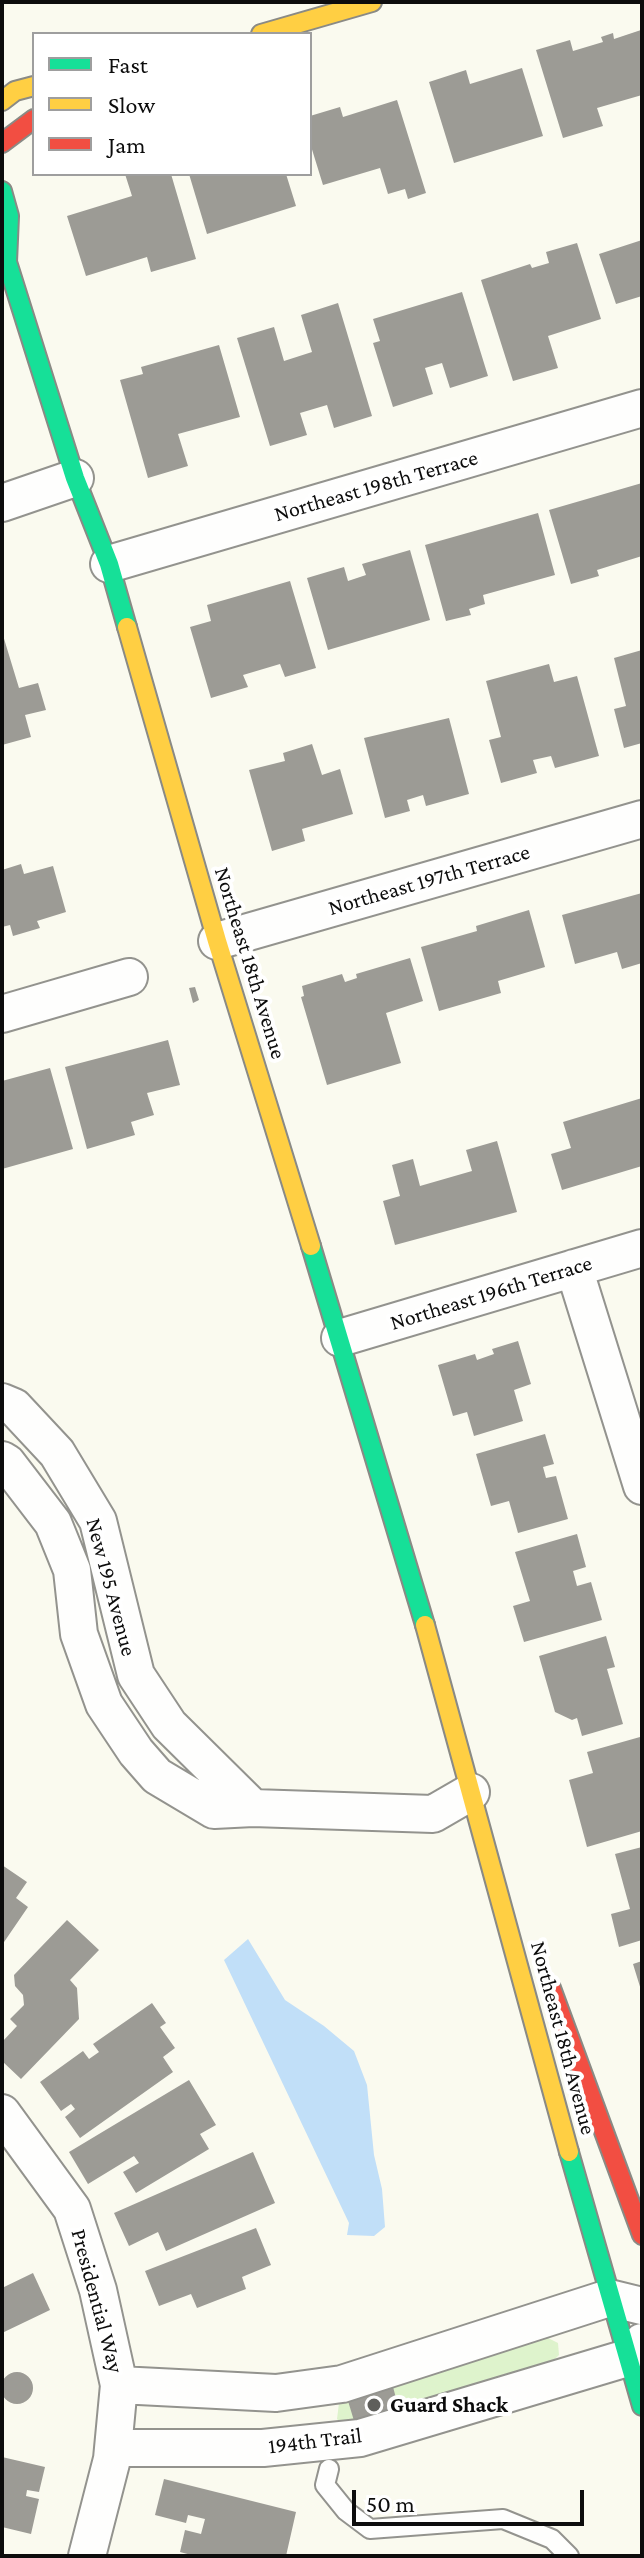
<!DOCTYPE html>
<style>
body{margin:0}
#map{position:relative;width:644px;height:2558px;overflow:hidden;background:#fafaef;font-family:"Crimson Pro",serif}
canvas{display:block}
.frame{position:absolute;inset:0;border:4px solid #0c0c0c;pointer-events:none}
.legend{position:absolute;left:32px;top:32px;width:280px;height:144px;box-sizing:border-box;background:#fff;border:2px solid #9e9e9e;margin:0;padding:10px 14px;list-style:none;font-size:24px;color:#0c0c0c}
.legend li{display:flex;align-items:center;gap:16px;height:40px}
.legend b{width:40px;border:2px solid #9e9e9e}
.scale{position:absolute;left:352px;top:2490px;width:232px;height:36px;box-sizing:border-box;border:4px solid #0c0c0c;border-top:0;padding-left:10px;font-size:24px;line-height:28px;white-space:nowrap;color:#0c0c0c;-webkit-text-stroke:6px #fff;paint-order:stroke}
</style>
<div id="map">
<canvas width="644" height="2558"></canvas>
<div class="frame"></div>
<ul class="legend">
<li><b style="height:10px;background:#16e098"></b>Fast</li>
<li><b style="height:10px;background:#ffcf43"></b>Slow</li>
<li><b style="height:10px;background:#f24e42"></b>Jam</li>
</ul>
<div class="scale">50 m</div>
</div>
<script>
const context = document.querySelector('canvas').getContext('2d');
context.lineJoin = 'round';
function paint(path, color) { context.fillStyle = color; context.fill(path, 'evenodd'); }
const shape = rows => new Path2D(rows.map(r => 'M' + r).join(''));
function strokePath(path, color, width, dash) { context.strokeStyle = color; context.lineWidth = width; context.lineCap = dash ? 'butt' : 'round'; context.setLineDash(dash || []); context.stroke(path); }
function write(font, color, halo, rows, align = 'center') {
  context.font = font + ' "Crimson Pro",serif'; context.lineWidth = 8; context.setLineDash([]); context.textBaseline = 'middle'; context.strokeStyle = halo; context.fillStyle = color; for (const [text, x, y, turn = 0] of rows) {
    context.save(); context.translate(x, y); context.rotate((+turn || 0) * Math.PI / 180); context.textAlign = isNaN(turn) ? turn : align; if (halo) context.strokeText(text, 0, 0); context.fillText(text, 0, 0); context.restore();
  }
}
paint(shape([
 [546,2337,558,2343,559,2355,553,2361,355,2424,342,2424,337,2419,339,2403,349,2398]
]), '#def3cc');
paint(shape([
 [248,1939,285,2000,324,2026,354,2051,367,2085,374,2155,382,2189,385,2227,374,2236,347,2235,349,2223,224,1960]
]), '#c1dff8');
paint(shape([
 [641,30,642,95,597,108,603,126,563,138,536,50,570,40,573,51,603,42,601,37,613,33,614,39],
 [522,68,543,136,454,163,429,82,466,70,470,84],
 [397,100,426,193,408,199,405,189,388,194,380,168,323,185,310,143,310,116,340,107,343,117],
 [125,174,171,174,196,259,151,272,147,257,86,276,67,216,132,196],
 [189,174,286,174,296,206,207,234],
 [642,240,642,296,616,304,599,254],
 [577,243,601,319,548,336,558,368,513,381,481,280,530,264,532,268,549,263,546,252],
 [462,292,488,376,450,388,442,363,425,368,433,394,393,407,373,343,380,341,373,319],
 [338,303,372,416,334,428,327,405,300,413,307,435,270,446,237,338,274,327,284,361,312,352,301,315],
 [219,345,240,417,178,434,188,466,148,478,120,380,143,374,141,367],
 [642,483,642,556,597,570,599,576,571,584,549,510],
 [538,513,555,575,483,595,485,604,469,609,471,615,446,621,425,545],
 [410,550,430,620,328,650,307,578,344,567,348,581,366,575,362,564],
 [290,581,316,668,285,677,280,664,243,675,248,687,211,698,190,627,211,621,207,605],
 [2,632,19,688,38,683,46,710,25,715,31,737,2,745],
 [642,650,642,743,624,748,614,709,626,706,614,658],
 [549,664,554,682,577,676,599,756,555,768,551,756,533,760,537,773,501,783,489,740,501,737,486,681],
 [449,718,469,794,426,806,423,795,407,800,410,811,385,818,364,738],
 [312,744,322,775,340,769,353,814,302,829,305,841,272,851,249,770,285,761,283,753],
 [21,864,24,874,53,866,66,912,37,921,40,928,13,936,10,925,2,927,2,870],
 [642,893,642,963,622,969,617,952,575,964,562,915],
 [529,910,545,967,498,981,501,993,439,1011,421,947,477,931,476,926],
 [410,958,423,1001,386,1013,401,1063,327,1085,301,997,304,996,302,986,342,974,345,982,357,978,356,974],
 [195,987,199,1000,193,1003,189,988],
 [168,1040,180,1085,147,1093,154,1115,131,1122,135,1135,87,1149,65,1067],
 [50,1068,73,1149,2,1169,2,1081],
 [642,1098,642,1166,562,1190,551,1154,571,1148,563,1122],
 [497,1141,517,1212,395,1245,383,1201,400,1196,392,1165,413,1159,420,1186,472,1171,466,1150],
 [518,1341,531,1384,514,1390,523,1421,474,1436,467,1412,453,1416,438,1365,475,1354,477,1360,494,1354,492,1349],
 [545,1434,554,1464,543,1467,546,1478,556,1476,568,1519,518,1533,509,1501,491,1506,476,1454],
 [577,1534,586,1567,573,1571,577,1586,591,1582,602,1620,524,1642,513,1606,530,1601,515,1552],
 [606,1636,615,1667,607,1669,623,1724,582,1736,577,1718,572,1720,555,1712,539,1656],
 [640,1737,642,1831,587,1847,569,1780,593,1773,587,1752],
 [642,1847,642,1940,619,1947,611,1914,630,1909,615,1854],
 [2,1865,27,1882,16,1898,28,1907,2,1945],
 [67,1920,99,1950,70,1980,77,1988,79,2019,21,2079,2,2061,2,2042,17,2026,10,2019,24,2005,23,1995,15,1986,14,1975],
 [642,1961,642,1990,641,1990,633,1964],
 [152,2003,166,2023,160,2027,175,2048,163,2057,173,2072,80,2138,65,2117,75,2109,71,2104,61,2111,40,2082,83,2051,89,2059,99,2052,93,2044],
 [189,2080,216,2125,200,2134,209,2149,136,2193,123,2172,139,2163,134,2156,88,2184,69,2152],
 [253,2152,275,2203,166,2251,158,2232,129,2246,114,2213],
 [256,2228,271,2265,242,2277,246,2289,197,2308,191,2294,159,2306,145,2271],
 [33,2273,50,2310,2,2333,2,2288],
 '1 2388a16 16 0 1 1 32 0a16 16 0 1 1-32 0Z',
 [393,2387,399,2409,355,2424,348,2401],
 [2,2457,45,2467,39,2492,27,2490,26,2496,39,2499,31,2534,2,2527],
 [164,2479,296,2512,286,2556,195,2556,180,2552,185,2530,201,2534,205,2519,188,2515,186,2523,155,2515]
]), '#9c9b95');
const lane = shape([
 [329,2469,325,2485,346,2511,370,2529,503,2519,552,2539,569,2556]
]);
const street = shape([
 [2,503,75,478],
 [109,564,642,408],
 [217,941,642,819],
 [2,1014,129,977],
 [574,1268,642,1486],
 [340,1338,642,1248],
 [2,1402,14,1407,57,1453,98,1521,136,1675,169,1725,253,1808,214,1810,157,1776,136,1752,104,1704,79,1634,72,1570,53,1523,7,1463,2,1460],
 [253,1808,433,1814,471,1792],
 [2,2113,72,2209,98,2290,119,2385,112,2459,87,2556],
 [119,2385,276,2393,342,2384,609,2298,642,2306],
 [114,2448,263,2448,360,2438,627,2358,642,2342]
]);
const fast = shape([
 [2,191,9,216,7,262,75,478,109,564,127,627],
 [311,1246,425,1625],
 [569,2152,642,2406]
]);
const slow = shape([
 [261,34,372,2],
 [2,101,15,91,34,86],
 [127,627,217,941,311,1246],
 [425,1625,569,2152]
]);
const jam = shape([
 [2,143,34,119],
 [551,1988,642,2235]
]);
strokePath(lane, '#93938e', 22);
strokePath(street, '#93938e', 40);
strokePath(fast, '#8a8a85', 22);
strokePath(slow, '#8a8a85', 22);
strokePath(jam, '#8a8a85', 22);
strokePath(lane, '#fefefd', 18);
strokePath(street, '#fefefd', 36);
strokePath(fast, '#16e098', 18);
strokePath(slow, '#ffcf43', 18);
strokePath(jam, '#f24e42', 18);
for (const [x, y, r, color] of [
 [374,2405,8,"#5f5f5b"]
]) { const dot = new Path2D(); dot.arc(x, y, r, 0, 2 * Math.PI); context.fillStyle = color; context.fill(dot); strokePath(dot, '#fff', 3); }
write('22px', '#0c0c0c', '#fff', [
 ["Northeast 198th Terrace",376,486,-16],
 ["Northeast 197th Terrace",429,880,-16],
 ["Northeast 18th Avenue",250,963,73],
 ["Northeast 196th Terrace",491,1293,-17],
 ["New 195 Avenue",111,1587,75],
 ["Northeast 18th Avenue",563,2038,75],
 ["Presidential Way",97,2301,75],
 ["194th Trail",315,2441,-7]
]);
write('bold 22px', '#0c0c0c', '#fff', [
 ["Guard Shack",390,2405]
], 'left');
</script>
